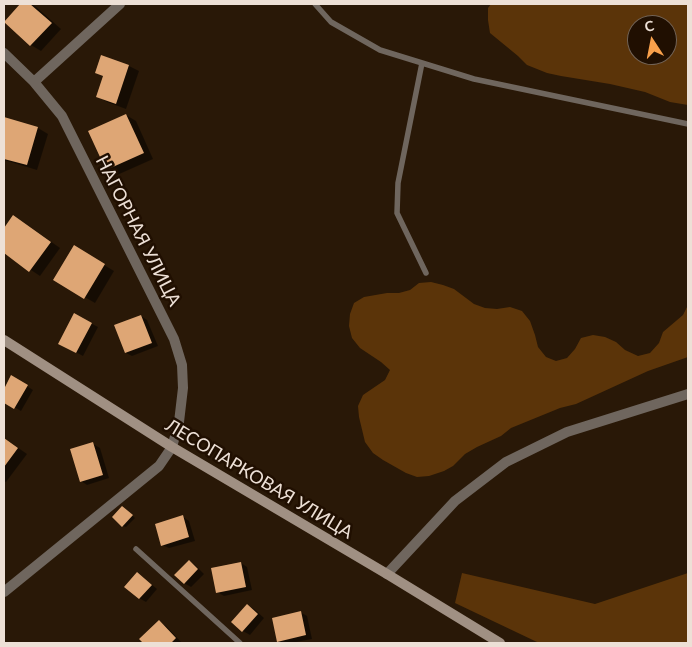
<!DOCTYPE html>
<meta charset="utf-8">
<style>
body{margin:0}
#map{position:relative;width:692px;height:647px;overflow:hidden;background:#291807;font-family:Lato,sans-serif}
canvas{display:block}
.frame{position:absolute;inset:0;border:5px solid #ede0d6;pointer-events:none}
.north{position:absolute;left:627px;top:15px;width:50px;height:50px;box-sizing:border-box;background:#200f01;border:1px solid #726356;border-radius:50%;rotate:349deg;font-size:14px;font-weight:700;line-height:20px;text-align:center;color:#ede0d6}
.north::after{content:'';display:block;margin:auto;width:18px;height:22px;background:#f8a04b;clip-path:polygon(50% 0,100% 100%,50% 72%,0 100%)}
</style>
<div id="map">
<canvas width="692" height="647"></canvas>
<div class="frame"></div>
<div class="north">С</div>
</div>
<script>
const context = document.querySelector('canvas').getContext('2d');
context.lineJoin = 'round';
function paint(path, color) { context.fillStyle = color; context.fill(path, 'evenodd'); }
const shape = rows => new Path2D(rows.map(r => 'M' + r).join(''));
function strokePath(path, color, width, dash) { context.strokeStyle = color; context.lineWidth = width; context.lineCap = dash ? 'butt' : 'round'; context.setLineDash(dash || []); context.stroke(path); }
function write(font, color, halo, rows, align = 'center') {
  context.font = font + ' Lato,sans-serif'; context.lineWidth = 5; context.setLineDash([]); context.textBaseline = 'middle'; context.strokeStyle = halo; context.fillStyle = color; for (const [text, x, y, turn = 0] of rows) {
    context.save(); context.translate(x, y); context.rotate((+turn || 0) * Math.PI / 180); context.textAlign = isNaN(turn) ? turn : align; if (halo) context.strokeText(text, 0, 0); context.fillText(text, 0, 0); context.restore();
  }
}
paint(shape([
 [491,4,688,4,688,105,670,102,645,92,610,84,561,76,547,73,527,65,518,56,490,33,488,20,488,8],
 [637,25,667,25,667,55,637,55],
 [431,282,443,285,454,289,474,304,485,308,497,309,510,307,522,311,530,321,535,335,538,347,546,357,556,361,567,358,575,349,581,338,593,335,605,337,616,342,625,350,638,356,650,353,659,343,663,332,683,315,688,305,688,357,648,371,576,404,560,408,511,428,501,436,477,447,465,454,453,466,444,471,429,476,417,477,406,473,383,460,373,453,365,442,359,417,358,406,363,395,385,380,390,370,381,362,360,348,352,338,349,326,350,314,354,303,364,297,387,293,399,293,410,290,419,283],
 [462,573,595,604,688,573,688,643,535,643,537,642,455,603]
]), '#5b3409');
paint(shape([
 [22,4,31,4,35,6,61,29,41,51,31,45,5,22],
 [102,56,129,66,139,71,126,109,107,102,97,96,104,77,96,73],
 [126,115,136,121,153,159,117,175,107,169],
 [5,119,38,128,48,134,37,170,4,160,4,124],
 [13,217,23,222,60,248,40,276,4,252,4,230],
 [74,247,114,271,95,303,55,280],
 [75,315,98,327,83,356,66,347],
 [141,316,147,320,158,346,132,356,126,353],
 [12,377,33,390,21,411,4,401,4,391],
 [4,438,27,454,6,482,4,481],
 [93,444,100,448,109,478,87,485,81,481],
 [125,509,135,518,126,527,123,526],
 [183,517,189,521,195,541,169,548,162,545],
 [189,561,195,565,204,574,191,587,184,583],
 [241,563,247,567,252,590,224,596,217,592],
 [138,574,144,578,157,589,146,602,139,598],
 [247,605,254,609,264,618,250,635,243,631,233,622],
 [300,612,307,616,312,639,291,643,282,643,278,641],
 [159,622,166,626,182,643,145,643,141,639]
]), '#0007');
paint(shape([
 [20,4,30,4,52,23,30,46,4,22],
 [101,55,129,65,116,104,96,97,103,76,95,73],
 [126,114,144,153,106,170,88,131],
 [4,117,38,127,27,165,4,159],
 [13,215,51,242,29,272,4,253,4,228],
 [74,245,105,264,84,299,53,280],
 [74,313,92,323,76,353,58,344],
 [141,315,152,343,125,353,114,325],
 [11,375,28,385,14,409,4,403,4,389],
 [4,438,18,448,4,467],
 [93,442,103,475,80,482,70,449],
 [122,506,133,515,122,527,112,517],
 [183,515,189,537,161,546,155,524],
 [189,560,198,569,184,584,174,575],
 [241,562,246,587,216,593,211,568],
 [137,572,152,585,139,599,124,587],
 [247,604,258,614,242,632,231,622],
 [301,611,306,635,277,642,272,618],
 [159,620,176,638,171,643,143,643,139,639]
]), '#dea675');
strokePath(shape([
 [315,4,331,22,380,50,474,79,688,124],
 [422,63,398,183,397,213,426,273],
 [136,549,240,643]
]), '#6f665e', 5.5);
strokePath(shape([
 [4,53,34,82,62,116,174,339,182,365,183,388,179,422,172,447,159,466,4,592],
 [34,82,120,4],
 [387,574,455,501,506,462,567,432,688,394]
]), '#6f665e', 10);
strokePath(shape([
 [4,340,172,447,387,574,500,643]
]), '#a09083', 10);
write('18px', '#ede0d6', '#200f01', [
 ["НАГОРНАЯ УЛИЦА",138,231,63],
 ["ЛЕСОПАРКОВАЯ УЛИЦА",259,479,31]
]);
</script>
